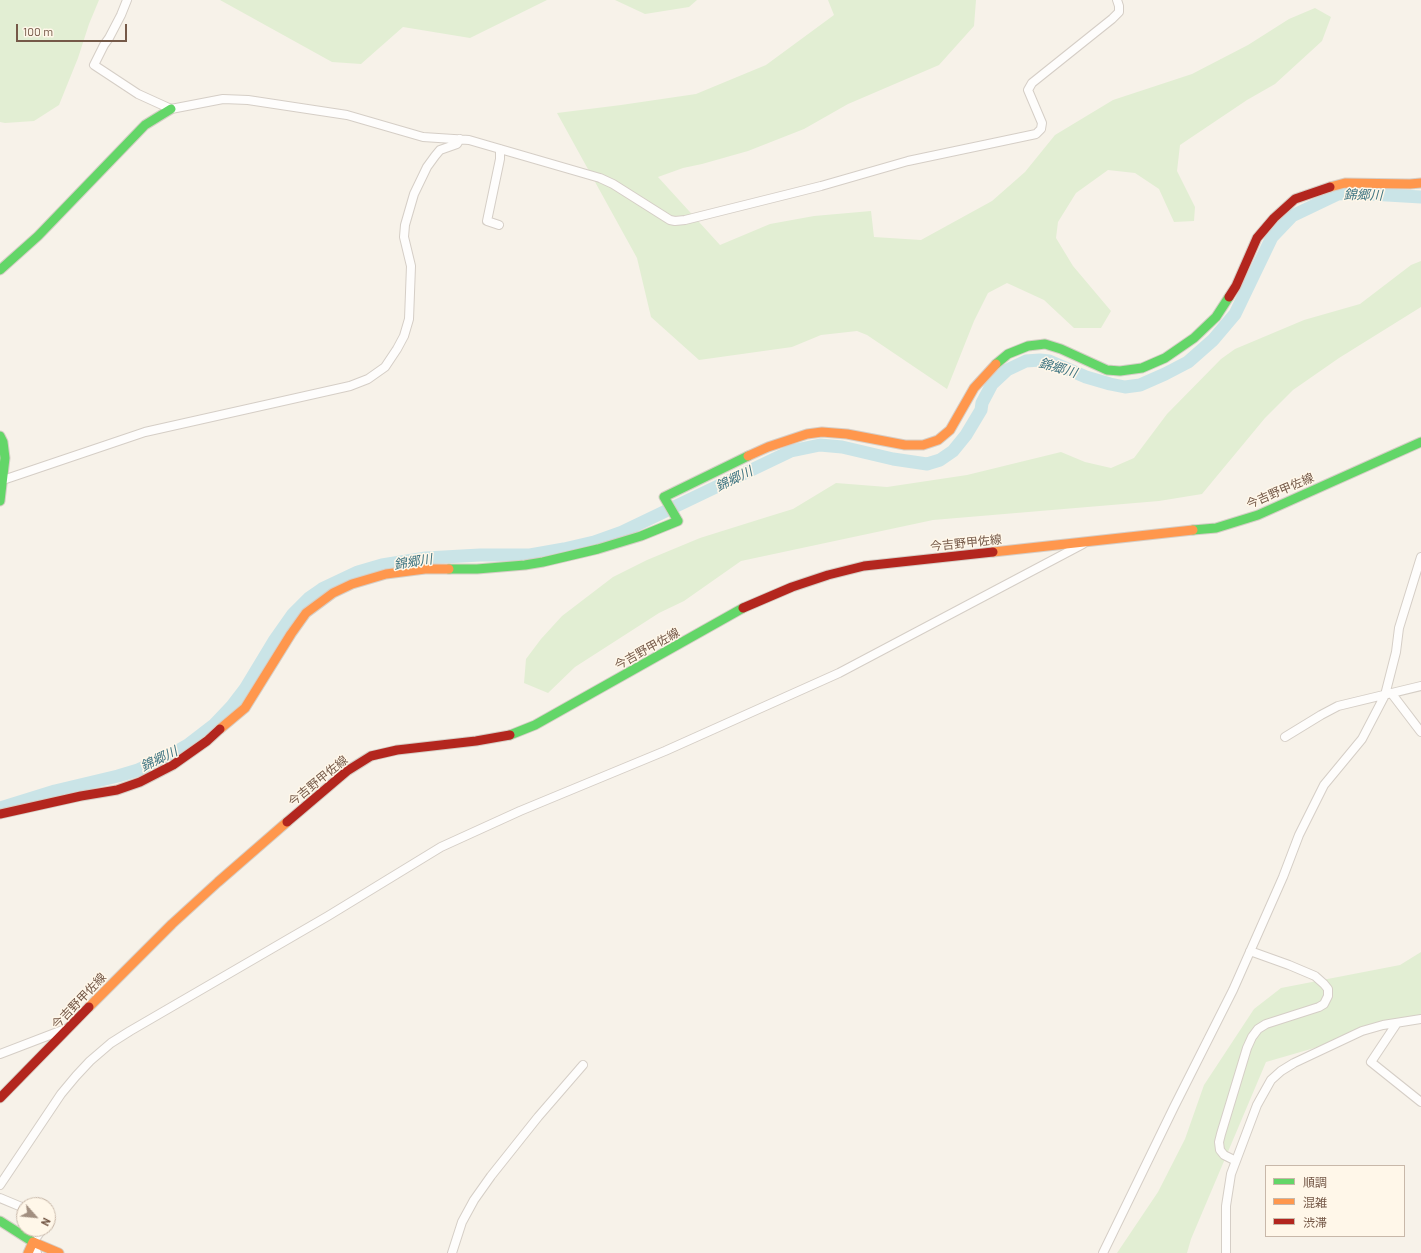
<!DOCTYPE html>
<meta charset="utf-8">
<style>
body{margin:0}
#map{position:relative;width:1421px;height:1253px;overflow:hidden;background:#f7f2e9;font-family:Barlow,"Noto Sans JP",sans-serif}
canvas{display:block}
.legend{position:absolute;left:1265px;top:1165px;width:140px;height:72px;box-sizing:border-box;background:#fff7e9;border:1px solid #c8b8a9;margin:0;padding:5px 7px;list-style:none;font-size:12px;color:#755948}
.legend li{display:flex;align-items:center;gap:8px;height:20px}
.legend b{width:20px;border:1px solid #c8b8a9}
.north{position:absolute;left:16px;top:1197px;width:40px;height:40px;box-sizing:border-box;background:#fff7e9;border:1px solid #c8b8a9;border-radius:50%;rotate:117deg;font-size:11px;font-weight:700;line-height:16px;text-align:center;color:#755948}
.north::after{content:'';display:block;margin:auto;width:14px;height:18px;background:#a28f80;clip-path:polygon(50% 0,100% 100%,50% 72%,0 100%)}
.scale{position:absolute;left:16px;top:24px;width:111px;height:18px;box-sizing:border-box;border:2px solid #755948;border-top:0;padding-left:5px;font-size:12px;line-height:14px;white-space:nowrap;color:#755948;-webkit-text-stroke:3px #fff7e9;paint-order:stroke}
</style>
<div id="map">
<canvas width="1421" height="1253"></canvas>
<ul class="legend">
<li><b style="height:5px;background:#63d668"></b>順調</li>
<li><b style="height:5px;background:#ff974d"></b>混雑</li>
<li><b style="height:5px;background:#b3261e"></b>渋滞</li>
</ul>
<div class="north">N</div>
<div class="scale">100 m</div>
</div>
<script>
const context = document.querySelector('canvas').getContext('2d');
context.lineJoin = 'round';
function paint(path, color) { context.fillStyle = color; context.fill(path, 'evenodd'); }
const shape = rows => new Path2D(rows.map(r => 'M' + r).join(''));
function strokePath(path, color, width, dash) { context.strokeStyle = color; context.lineWidth = width; context.lineCap = dash ? 'butt' : 'round'; context.setLineDash(dash || []); context.stroke(path); }
function write(font, color, halo, rows, align = 'center') {
  context.font = font + ' Barlow,"Noto Sans JP",sans-serif'; context.lineWidth = 3; context.setLineDash([]); context.textBaseline = 'middle'; context.strokeStyle = halo; context.fillStyle = color; for (const [text, x, y, turn = 0] of rows) {
    context.save(); context.translate(x, y); context.rotate((+turn || 0) * Math.PI / 180); context.textAlign = isNaN(turn) ? turn : align; if (halo) context.strokeText(text, 0, 0); context.fillText(text, 0, 0); context.restore();
  }
}
paint(shape([
 [0,0,99,0,89,24,78,58,59,105,34,121,5,123,0,122],
 [220,0,547,0,470,38,403,27,361,64,332,62],
 [615,0,697,0,689,7,645,14],
 [828,0,976,0,974,26,939,65,848,104,804,129,748,151,702,164,683,168,658,177,720,245,770,224,814,216,871,211,874,237,921,240,992,201,1025,172,1055,135,1113,100,1192,74,1248,45,1289,19,1315,8,1331,17,1322,41,1275,84,1247,100,1180,145,1177,171,1195,207,1194,221,1174,222,1159,189,1135,173,1108,170,1076,193,1058,222,1056,238,1073,266,1111,311,1101,328,1074,328,1044,300,1007,283,988,293,974,321,947,389,867,335,857,331,821,335,792,347,699,360,651,317,637,258,557,113,621,105,696,94,766,65,834,15],
 [1421,261,1421,307,1339,358,1293,390,1265,418,1202,494,1159,501,933,520,741,561,684,601,659,613,575,667,548,693,524,683,526,659,541,639,562,616,613,577,647,560,700,538,767,517,793,509,836,483,887,487,967,475,1061,452,1085,462,1111,468,1134,458,1167,414,1221,359,1235,349,1304,320,1360,304,1411,265],
 [1421,952,1421,1017,1266,1062,1191,1239,1187,1253,1117,1253,1158,1192,1185,1139,1204,1085,1254,1009,1281,988,1400,965]
]), '#e2eed3');
strokePath(shape([
 [0,808,55,791,118,776,138,770,167,757,188,745,214,725,232,706,245,689,274,641,293,614,309,598,322,589,358,572,382,565,426,558,480,555,530,555,564,549,594,542,622,532,791,451,820,445,842,447,893,459,927,464,940,460,953,451,966,435,981,410,982,403,992,384,1007,370,1026,361,1040,360,1049,361,1086,377,1110,384,1125,387,1140,385,1165,374,1188,362,1213,340,1235,314,1272,237,1292,216,1338,194,1353,193,1421,197]
]), '#cae4e7', 13);
const street = shape([
 [127,0,121,15,109,38,104,45,94,65,138,94,171,109,223,99,248,100,347,115,423,137,469,140,600,178,613,184,670,220,675,221,685,220,821,186,908,161,1036,134,1041,129,1042,123,1028,90,1032,83,1112,19,1119,12,1119,6,1117,0],
 [499,225,487,221,500,159,500,149],
 [3,480,145,432,350,386,368,379,385,367,397,349,404,336,409,319,411,266,404,237,405,225,414,194,427,167,435,156,440,150,457,144,460,139],
 [1392,694,1421,732],
 [1285,737,1321,715,1338,706,1421,686],
 [1397,1023,1371,1062,1421,1102],
 [0,1054,68,1028],
 [1236,1161,1224,1155,1220,1150,1219,1142,1221,1134,1247,1048,1252,1037,1258,1029,1266,1024,1319,1007,1324,1004,1328,996,1328,989,1324,984,1315,976,1289,965,1250,951],
 [0,1185,61,1094,76,1076,90,1061,111,1043,130,1031,328,916,441,847,520,811,665,751,839,673,1083,544],
 [0,1198,24,1208],
 [37,1253,33,1242,41,1231,40,1229],
 [452,1253,462,1222,474,1200,491,1176,538,1117,583,1065],
 [1103,1253,1174,1107,1233,990,1283,877,1299,835,1324,785,1362,739,1385,695,1396,652,1399,628,1421,557],
 [1226,1253,1226,1206,1231,1174,1257,1105,1271,1080,1281,1071,1294,1063,1362,1031,1383,1025,1421,1019]
]);
const fast = shape([
 [0,270,38,236,145,125,171,109],
 [996,364,1008,354,1028,346,1045,344,1061,349,1107,370,1120,371,1142,368,1165,358,1194,338,1216,317,1229,297],
 [0,436,3,442,5,458,0,501],
 [1193,530,1216,528,1258,515,1421,442],
 [449,569,477,569,525,565,543,562,598,549,641,536,678,521,664,497,748,456],
 [510,735,535,725,743,608],
 [0,1221,33,1242]
]);
const slow = shape([
 [1330,187,1345,183,1410,184,1421,183],
 [748,456,768,447,807,434,822,432,847,434,905,445,923,445,938,440,950,430,974,388,996,364],
 [993,552,1193,530],
 [220,729,245,708,291,634,306,613,333,593,352,584,386,574,425,569,449,569],
 [89,1007,172,924,218,882,287,822],
 [28,1253,33,1242,59,1253]
]);
const jam = shape([
 [1229,297,1236,286,1257,238,1274,218,1295,199,1330,187],
 [743,608,792,587,828,575,864,566,993,552],
 [0,814,81,796,117,790,140,782,173,765,207,741,220,729],
 [287,822,347,771,371,756,397,750,476,741,510,735],
 [0,1098,89,1007]
]);
strokePath(street, '#d5cec6', 10);
strokePath(fast, '#d6cec6', 11);
strokePath(slow, '#d6cec6', 11);
strokePath(jam, '#d6cec6', 11);
strokePath(street, '#fefdfc', 8);
strokePath(fast, '#63d668', 9);
strokePath(slow, '#ff974d', 9);
strokePath(jam, '#b3261e', 9);
write('12px', '#755948', '#fff7e9', [
 ["今吉野甲佐線",1280,491,-23],
 ["今吉野甲佐線",966,543,-6],
 ["今吉野甲佐線",647,649,-29],
 ["今吉野甲佐線",318,781,-39],
 ["今吉野甲佐線",79,1001,-46]
]);
write('italic 13px', '#3f7582', '#fff7e9', [
 ["錦郷川",1363,195,1],
 ["錦郷川",1058,368,16],
 ["錦郷川",734,479,-26],
 ["錦郷川",413,562,-9],
 ["錦郷川",159,759,-26]
]);
</script>
